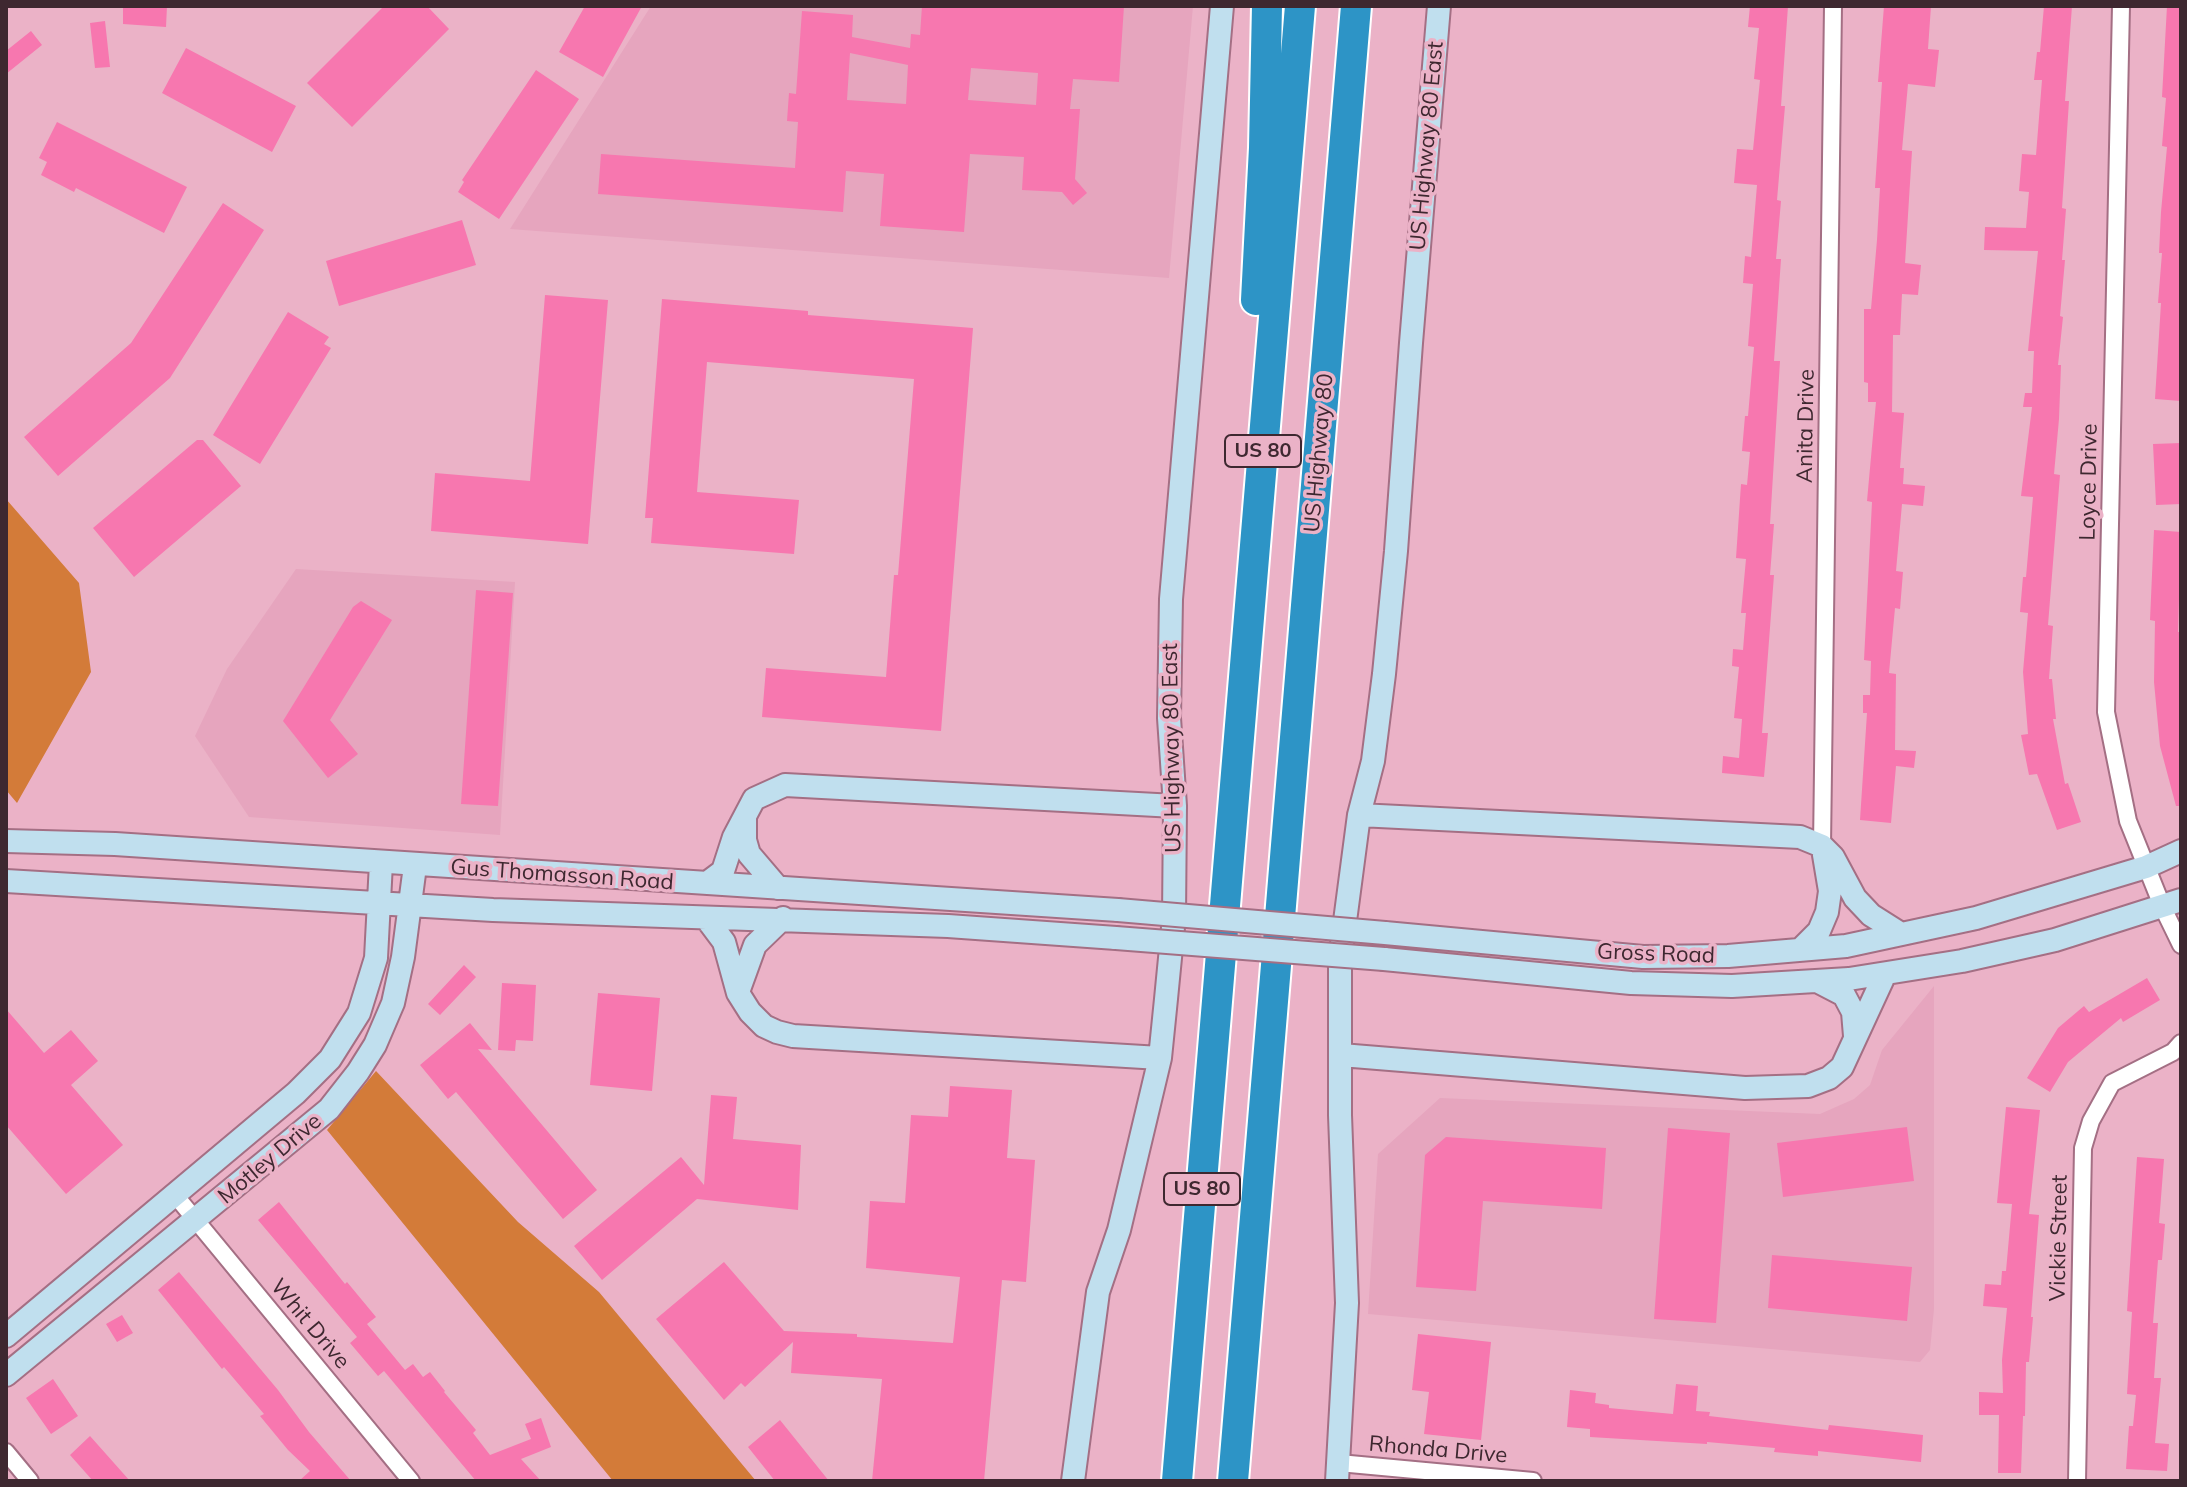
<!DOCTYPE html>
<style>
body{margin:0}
#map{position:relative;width:2187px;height:1487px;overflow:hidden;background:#ebb2c7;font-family:Mulish,sans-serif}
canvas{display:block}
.frame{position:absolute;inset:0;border:8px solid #3e2830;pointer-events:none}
</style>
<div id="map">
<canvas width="2187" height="1487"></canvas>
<div class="frame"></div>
</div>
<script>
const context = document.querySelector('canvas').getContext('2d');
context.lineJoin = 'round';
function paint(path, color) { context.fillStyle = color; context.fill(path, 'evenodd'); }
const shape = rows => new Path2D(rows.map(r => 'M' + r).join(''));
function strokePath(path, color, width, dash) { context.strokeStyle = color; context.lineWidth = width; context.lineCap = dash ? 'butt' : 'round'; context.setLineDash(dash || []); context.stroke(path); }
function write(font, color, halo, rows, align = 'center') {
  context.font = font + ' Mulish,sans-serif'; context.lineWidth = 7; context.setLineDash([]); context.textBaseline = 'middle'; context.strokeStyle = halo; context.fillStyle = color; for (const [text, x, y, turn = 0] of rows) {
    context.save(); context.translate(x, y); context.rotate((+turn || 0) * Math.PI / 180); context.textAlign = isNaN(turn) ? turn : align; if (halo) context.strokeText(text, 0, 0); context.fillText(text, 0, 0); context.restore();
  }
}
paint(shape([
 [651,6,1193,6,1169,278,510,229],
 [296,569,515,582,500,835,249,817,195,736,227,669],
 [1934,986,1934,1309,1930,1350,1920,1362,1368,1314,1378,1154,1440,1098,1820,1114,1854,1099,1870,1085,1882,1050]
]), '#e6a5be');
paint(shape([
 [6,499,79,583,91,672,17,803,6,790],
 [376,1071,518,1222,599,1292,756,1481,613,1481,327,1130]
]), '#d37b39');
paint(shape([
 [123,6,167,6,166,27,123,24],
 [384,6,427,6,449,29,352,127,307,83],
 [585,6,642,6,603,77,559,52],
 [922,6,1124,6,1119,82,1073,79,1070,109,1080,109,1075,179,1087,193,1073,205,1062,192,1022,190,1024,157,970,154,964,232,880,226,884,174,846,171,843,212,598,194,601,154,795,168,798,122,787,121,789,93,796,94,802,11,853,15,852,37,910,48,911,34,920,35],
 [850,53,908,65,906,104,847,100],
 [971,68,1038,73,1036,105,968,100],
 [1750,6,1788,6,1781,106,1785,106,1777,200,1781,201,1776,259,1781,259,1774,361,1780,361,1770,524,1774,524,1770,575,1774,575,1762,733,1768,733,1764,777,1722,773,1723,756,1739,758,1742,719,1734,718,1739,667,1732,666,1733,649,1743,650,1746,613,1741,613,1746,559,1736,558,1741,484,1747,485,1750,452,1742,451,1745,416,1748,416,1754,347,1748,346,1753,284,1743,283,1745,256,1751,257,1757,185,1734,183,1737,149,1753,150,1760,80,1754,79,1759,28,1748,27],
 [1884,6,1931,6,1928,49,1939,50,1935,87,1908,84,1902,150,1912,151,1905,263,1921,265,1918,295,1902,294,1900,335,1893,335,1892,412,1904,413,1900,468,1904,468,1903,484,1925,486,1923,506,1902,504,1896,571,1903,572,1900,609,1895,608,1889,673,1896,674,1895,750,1916,751,1914,768,1896,766,1891,823,1860,820,1867,713,1863,713,1863,695,1870,695,1871,661,1864,660,1872,502,1867,501,1876,402,1868,402,1868,383,1864,382,1864,309,1871,309,1877,240,1880,188,1875,188,1882,82,1878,82],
 [2044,6,2072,6,2065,101,2069,101,2062,208,2066,209,2062,260,2065,260,2060,316,2063,317,2058,365,2061,365,2059,419,2054,474,2060,475,2048,625,2053,626,2049,679,2052,679,2056,719,2053,719,2065,784,2068,783,2081,822,2057,830,2037,774,2029,775,2021,735,2028,734,2023,672,2028,613,2020,612,2023,577,2026,577,2033,497,2021,496,2032,407,2023,407,2025,393,2032,393,2034,351,2028,351,2038,251,1984,250,1985,227,2026,228,2029,192,2019,191,2022,154,2036,155,2042,80,2034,80,2037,52,2040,52],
 [2167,6,2181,6,2181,401,2155,399,2161,303,2158,303,2162,253,2159,253,2161,212,2167,147,2162,146,2166,98,2162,97],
 [105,21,110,67,95,68,90,23],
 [31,31,42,45,6,74,6,51],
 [186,48,296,106,272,152,162,93],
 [536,70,579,99,499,219,458,192,464,182,462,180],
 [57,122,187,187,164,233,76,188,74,192,41,175,47,162,39,158],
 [223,203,264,230,170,378,58,476,24,437,131,343],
 [462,220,476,265,339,306,326,261],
 [545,295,608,300,588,544,431,531,435,473,530,481],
 [662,299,808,311,808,315,973,328,941,731,762,717,766,668,886,677,894,575,898,575,914,379,707,362,697,492,799,500,794,554,651,543,653,518,645,518],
 [288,312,329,337,324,344,331,348,260,464,213,435],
 [197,440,203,440,241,486,134,577,93,528],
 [2181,443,2181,504,2156,505,2153,444],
 [2154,530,2181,532,2178,632,2181,632,2181,806,2176,806,2160,746,2154,682,2155,621,2150,620],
 [476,590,513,593,498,806,461,804],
 [361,601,392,620,330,720,358,754,328,778,283,721,353,607],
 [464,965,476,977,440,1015,428,1004],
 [2147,978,2160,1000,2123,1022,2121,1018,2068,1062,2050,1092,2027,1078,2058,1028,2084,1006,2089,1012],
 [502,983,536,985,533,1041,516,1040,515,1051,498,1050],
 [598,993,660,998,652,1091,590,1085],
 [6,1009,44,1053,71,1030,98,1061,71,1085,123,1145,66,1194,6,1125],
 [470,1023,492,1050,478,1049,597,1190,563,1219,456,1092,448,1099,420,1065],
 [950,1086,1012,1090,1007,1158,1035,1160,1026,1282,1002,1280,984,1481,872,1481,882,1379,791,1373,793,1342,745,1387,741,1383,724,1400,656,1319,724,1262,784,1331,857,1334,857,1337,953,1343,960,1277,866,1268,870,1201,905,1203,911,1115,948,1117],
 [711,1095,737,1097,733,1139,801,1145,798,1210,697,1199,602,1280,574,1246,681,1157,704,1185],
 [2006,1107,2040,1110,2029,1214,2039,1215,2031,1317,2033,1317,2029,1362,2026,1362,2025,1416,2023,1416,2021,1473,1998,1473,1999,1415,1979,1415,1979,1392,2003,1393,2002,1360,2007,1308,1983,1306,1985,1284,2001,1285,2002,1271,2006,1271,2012,1204,1997,1203],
 [1907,1127,1914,1181,1783,1197,1777,1143],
 [1668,1128,1730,1133,1716,1323,1654,1319],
 [1446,1137,1606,1148,1602,1209,1483,1201,1476,1291,1416,1287,1425,1155],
 [2137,1157,2164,1159,2159,1223,2165,1224,2162,1260,2158,1260,2153,1323,2158,1323,2154,1378,2161,1378,2155,1443,2169,1444,2167,1471,2126,1469,2129,1426,2133,1426,2136,1395,2127,1394,2132,1312,2127,1311],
 [279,1202,345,1284,347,1282,376,1317,367,1324,405,1370,413,1364,423,1377,430,1372,445,1391,444,1392,476,1430,473,1433,490,1455,531,1439,525,1424,541,1418,551,1447,521,1459,541,1481,476,1481,384,1371,378,1376,350,1343,357,1337,258,1220],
 [1772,1255,1912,1267,1907,1321,1768,1308],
 [179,1272,278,1390,309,1432,351,1481,299,1481,310,1471,288,1450,260,1416,264,1414,224,1367,222,1369,158,1290],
 [122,1315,133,1333,117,1342,106,1324],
 [1418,1334,1491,1342,1481,1440,1424,1434,1429,1392,1412,1390],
 [53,1379,78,1416,51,1434,26,1398],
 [1676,1384,1698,1386,1696,1411,1710,1412,1709,1416,1828,1430,1829,1425,1923,1435,1921,1462,1818,1451,1818,1456,1774,1452,1775,1448,1707,1442,1707,1444,1590,1437,1590,1429,1567,1427,1570,1390,1596,1393,1595,1403,1609,1405,1609,1408,1673,1414],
 [780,1420,829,1481,775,1481,748,1447],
 [90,1436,130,1481,93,1481,70,1455]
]), '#f777af');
const street = shape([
 [2121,6,2106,712,2128,821,2163,908,2181,945],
 [1822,846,1833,6],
 [175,1195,411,1481],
 [6,1452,30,1481],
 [1339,1463,1533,1481],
 [2077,1481,2083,1148,2091,1121,2112,1083,2173,1052,2181,1043]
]);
const secondary = shape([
 [1359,815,1800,837,1822,846,1833,857,1855,898,1871,915,1901,934],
 [745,819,745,840,749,854,778,888],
 [6,841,115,844,1118,910],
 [6,881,493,910,948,926,1116,938],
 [707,883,723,871,734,837,754,799,785,785,1175,806],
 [706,918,724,942,738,993,750,1012,764,1026,777,1032,793,1036,1160,1058],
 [1385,933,1643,957,1728,956,1846,946,1976,918,2146,867,2181,851],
 [1801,949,1819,931,1827,912,1830,891,1824,855],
 [1384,959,1631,983,1732,986,1849,979,1962,961,2055,940,2181,900],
 [1817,981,1844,995,1853,1012,1855,1036],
 [738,992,755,945,783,918],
 [1341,1055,1745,1088,1808,1086,1829,1078,1842,1067,1885,974],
 [6,1336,296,1093,330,1059,359,1013,376,958,381,863],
 [6,1375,329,1109,358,1072,375,1045,393,1003,403,957,415,866],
 [1073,1481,1098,1292,1119,1230,1160,1058,1166,999,1174,917,1175,806,1169,718,1171,599,1222,6],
 [1337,1481,1347,1303,1340,1115,1340,959,1359,815,1373,761,1384,674,1396,551,1411,343,1439,6]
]);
const highway = shape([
 [1256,300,1264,148,1267,6],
 [1177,1481,1300,6],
 [1233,1481,1356,6]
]);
strokePath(street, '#a46f84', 20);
strokePath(secondary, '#a46f84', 26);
strokePath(highway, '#fff', 34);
strokePath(street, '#fff', 16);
strokePath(secondary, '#c0dfee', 22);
strokePath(highway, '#2d94c6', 30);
const secondaryBridge = shape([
 [1118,910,1385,933],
 [1116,938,1384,959]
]);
strokePath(secondaryBridge, '#a46f84', 26, []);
strokePath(secondaryBridge, '#c0dfee', 22);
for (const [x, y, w] of [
 [1263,451,76],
 [1202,1189,76]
]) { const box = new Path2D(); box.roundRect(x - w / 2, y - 16, w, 32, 6); context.fillStyle = '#ebb2c7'; context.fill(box); strokePath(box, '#3e2830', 2); }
write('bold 20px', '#3e2830', null, [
 ["US 80",1263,451],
 ["US 80",1202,1189]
]);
write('22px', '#3e2830', '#ebb2c7', [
 ["US Highway 80 East",1427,146,-85],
 ["Anita Drive",1806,426,-89],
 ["US Highway 80",1319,453,-85],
 ["Loyce Drive",2089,482,-89],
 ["US Highway 80 East",1172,748,-91],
 ["Gus Thomasson Road",562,875,4],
 ["Gross Road",1656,954,2],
 ["Motley Drive",270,1159,-40],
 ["Vickie Street",2059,1238,-89],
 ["Whit Drive",310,1324,50],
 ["Rhonda Drive",1438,1450,5]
]);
</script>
